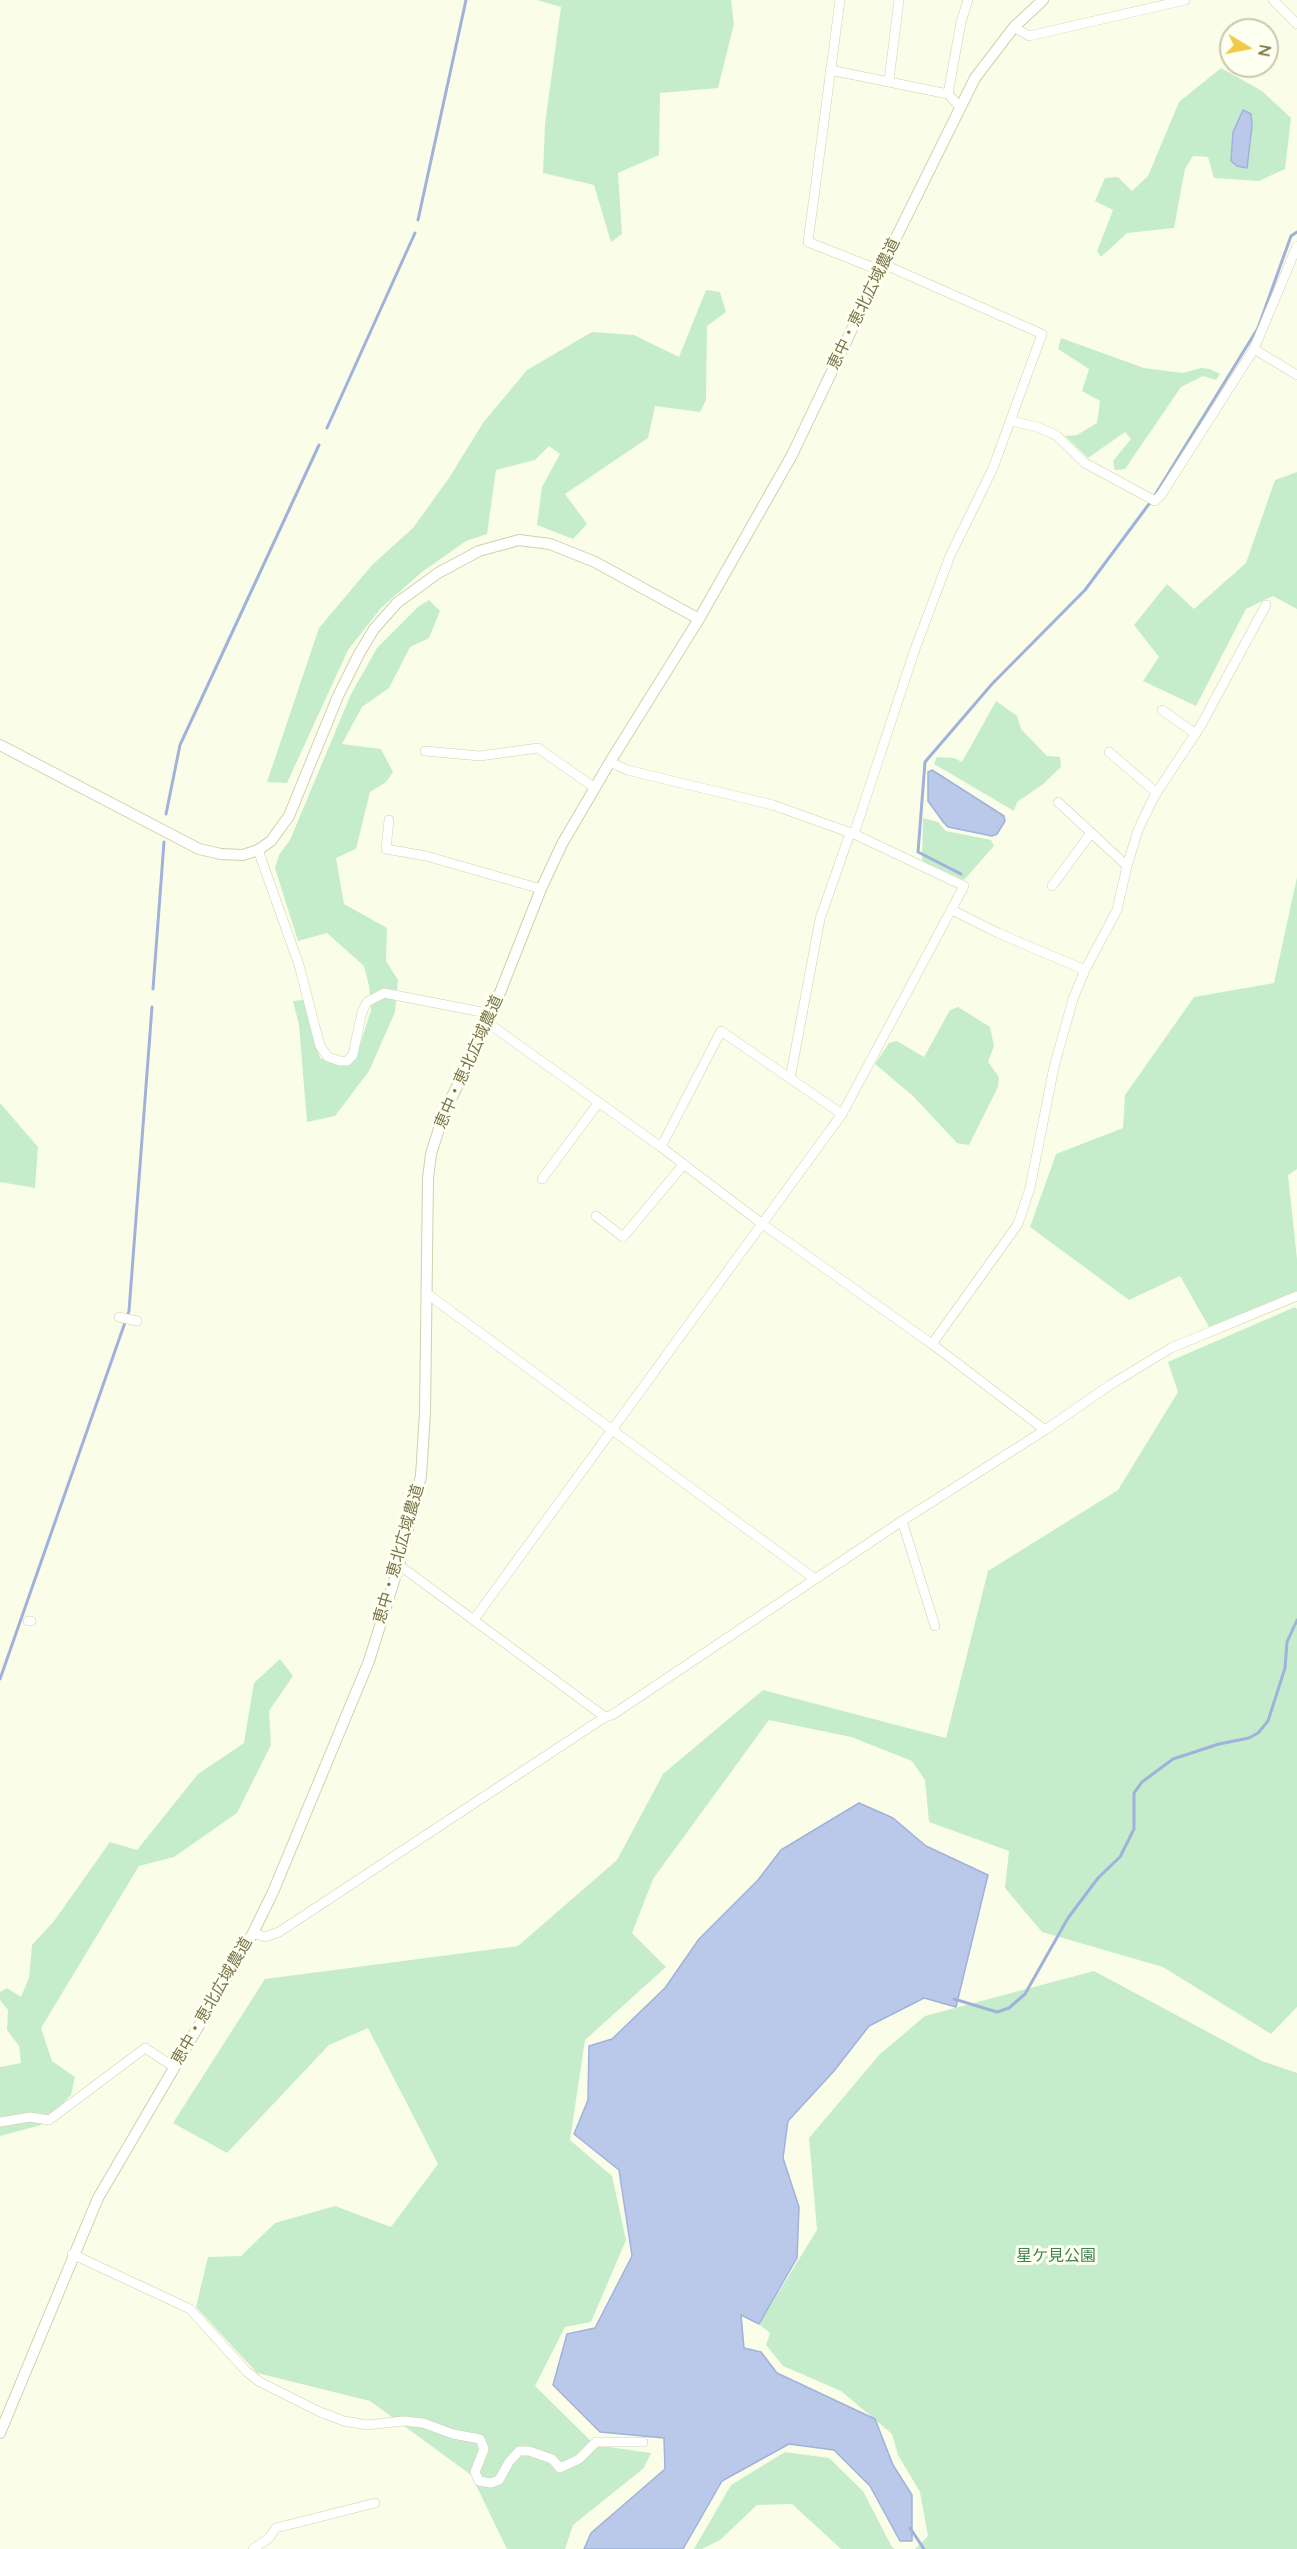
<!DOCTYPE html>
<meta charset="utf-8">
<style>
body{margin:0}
#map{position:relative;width:1297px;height:2549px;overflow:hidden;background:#fafee8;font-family:Quicksand,sans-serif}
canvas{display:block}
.north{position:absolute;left:1219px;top:18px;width:60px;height:60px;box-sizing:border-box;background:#fdfff0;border:2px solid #c9c8ad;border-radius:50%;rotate:100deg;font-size:16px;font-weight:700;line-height:24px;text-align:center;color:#7b7649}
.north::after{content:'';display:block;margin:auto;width:21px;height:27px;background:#f0c946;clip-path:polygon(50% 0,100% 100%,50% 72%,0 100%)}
</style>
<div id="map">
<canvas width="1297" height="2549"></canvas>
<div class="north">N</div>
</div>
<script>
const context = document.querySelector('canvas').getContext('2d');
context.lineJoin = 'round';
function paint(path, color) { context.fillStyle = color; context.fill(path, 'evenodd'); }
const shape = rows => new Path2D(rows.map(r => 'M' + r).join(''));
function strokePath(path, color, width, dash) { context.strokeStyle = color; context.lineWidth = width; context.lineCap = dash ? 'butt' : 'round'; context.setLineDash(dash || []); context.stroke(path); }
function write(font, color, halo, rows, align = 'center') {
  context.font = font + ' Quicksand,"Noto Sans JP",sans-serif'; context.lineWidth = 6; context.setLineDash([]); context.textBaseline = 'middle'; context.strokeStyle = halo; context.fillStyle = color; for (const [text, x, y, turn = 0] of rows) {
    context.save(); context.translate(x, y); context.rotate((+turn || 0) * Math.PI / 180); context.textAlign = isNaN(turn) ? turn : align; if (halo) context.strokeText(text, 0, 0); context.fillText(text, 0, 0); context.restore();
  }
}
paint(shape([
 [731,0,734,24,718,88,660,93,659,155,618,173,622,234,611,242,594,185,543,173,545,124,561,7,537,0],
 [1221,68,1262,91,1291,118,1285,169,1259,181,1214,178,1208,157,1193,156,1185,169,1174,228,1127,233,1101,257,1097,251,1113,210,1095,201,1105,178,1118,177,1132,191,1148,176,1179,102],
 [706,290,720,292,726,312,707,326,706,400,700,412,655,406,648,438,565,494,587,524,573,539,537,525,542,487,560,454,549,446,535,460,496,470,487,534,466,541,422,572,381,608,348,650,287,783,267,782,319,628,372,565,413,528,449,478,483,423,527,370,592,332,634,335,679,357],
 [1061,338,1144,368,1183,373,1201,368,1210,369,1220,374,1216,380,1203,376,1181,387,1125,469,1115,470,1113,461,1131,439,1125,432,1088,458,1065,436,1077,435,1097,423,1100,401,1082,391,1089,369,1058,349],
 [1297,472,1297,609,1273,596,1246,609,1196,706,1143,681,1159,657,1134,625,1167,584,1194,609,1246,563,1275,480],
 [429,600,440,611,429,638,410,647,389,688,362,707,342,744,381,749,393,772,386,782,370,792,356,849,336,858,344,904,387,928,386,961,398,980,395,1012,369,1071,335,1116,307,1122,299,1025,293,1001,304,1000,320,1058,341,1066,356,1058,371,1010,369,986,364,966,327,933,298,941,275,868,279,855,290,840,351,694,377,648,419,606],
 [996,701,1017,716,1021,729,1047,756,1060,757,1061,767,1042,785,1017,802,1014,811,934,764,937,757,954,758,962,762],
 [923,818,938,822,946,831,991,840,994,846,964,880,922,861],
 [1297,877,1297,1169,1288,1175,1297,1259,1297,1292,1209,1327,1180,1276,1129,1300,1030,1227,1056,1154,1123,1128,1125,1095,1194,997,1274,983],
 [958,1007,990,1027,994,1046,988,1062,999,1077,998,1087,969,1145,957,1143,913,1096,875,1064,889,1043,897,1041,924,1057,950,1010],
 [0,1103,38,1147,35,1188,0,1182],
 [1295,1307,1297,1309,1297,2007,1271,2034,1163,1967,1042,1932,1005,1888,1009,1851,929,1822,925,1780,912,1761,851,1737,769,1720,653,1879,632,1933,666,1967,585,2040,570,2140,612,2176,626,2240,591,2322,565,2327,535,2386,595,2445,651,2453,644,2468,573,2525,565,2549,507,2549,471,2475,370,2401,257,2373,196,2307,208,2257,241,2256,275,2223,335,2206,391,2227,438,2164,368,2028,329,2045,227,2153,173,2123,265,1979,518,1946,617,1860,663,1774,763,1690,946,1738,988,1571,1118,1490,1178,1392,1168,1362],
 [280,1659,293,1676,269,1711,271,1745,237,1813,174,1857,139,1866,41,2028,52,2061,75,2077,71,2095,41,2125,0,2136,0,2067,21,2063,19,2046,7,2030,8,2010,0,2000,0,1992,7,1988,21,1997,29,1978,32,1945,54,1921,110,1842,137,1850,198,1774,244,1743,254,1683],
 [1094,1971,1262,2061,1297,2073,1297,2549,915,2549,928,2536,920,2492,898,2455,892,2434,841,2391,783,2366,766,2345,770,2333,759,2324,817,2230,809,2138,880,2054,925,2016],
 [785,2452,829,2458,863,2491,892,2547,895,2549,841,2549,792,2504,757,2505,720,2540,702,2549,694,2549,731,2485]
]), '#c5edcb');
const water = shape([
 [1243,110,1251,114,1252,126,1247,168,1237,166,1231,161,1233,132,1243,110],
 [932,770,1004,816,1005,821,997,834,992,836,948,827,944,823,928,801,928,772,932,770],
 [859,1803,893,1818,926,1846,988,1875,956,2007,924,1998,869,2026,834,2071,788,2121,783,2158,799,2207,797,2258,759,2324,741,2315,744,2348,761,2352,777,2373,875,2419,893,2465,912,2495,912,2541,900,2541,870,2486,834,2450,789,2444,722,2481,683,2549,584,2549,591,2533,665,2469,664,2438,600,2432,553,2385,567,2334,595,2328,632,2256,619,2170,574,2134,588,2100,589,2046,612,2039,665,1988,699,1939,758,1880,781,1850,859,1803]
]);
paint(water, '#bac9ea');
strokePath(water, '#a0b2dc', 1.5);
strokePath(shape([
 [418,220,466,0],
 [327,428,415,233],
 [1155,495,1258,328,1291,236,1297,232],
 [166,814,180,745,319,445],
 [961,874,918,852,925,762,992,684,1085,590,1152,500],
 [153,989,164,842],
 [0,1679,129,1311,152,1007],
 [954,1999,997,2012,1009,2008,1025,1994,1068,1918,1098,1878,1120,1857,1134,1829,1134,1793,1142,1782,1173,1759,1219,1744,1249,1738,1258,1733,1268,1721,1285,1668,1287,1642,1297,1620],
 [910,2528,924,2549]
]), '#a0b2dc', 3);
const minor = shape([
 [840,0,808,242,879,270],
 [1273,0,1297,24],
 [1014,27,1029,36,1185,0],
 [830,70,948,94,960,107],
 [889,80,899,0],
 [948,94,961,22,968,0],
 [1254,349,1297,375],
 [1011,421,1037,427,1056,435,1085,463,1155,501,1161,495,1254,349,1297,246],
 [1162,710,1196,734],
 [425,751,480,756,538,748,595,788],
 [1109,752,1157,793],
 [1058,802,1127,866,1117,910,1085,970],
 [389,820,386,849,426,856,541,889],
 [854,834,915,649,950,556,993,468,1042,334,883,264],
 [258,850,299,965,320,1046,328,1057,340,1061,347,1061,353,1055,362,1012,367,1002,384,993,492,1014],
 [1127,866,1138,830,1155,795,1200,727,1266,605],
 [1052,886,1091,833],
 [488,1023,661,1147,761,1223,932,1344,1045,1430],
 [790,1079,820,919,850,833],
 [661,1147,721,1031,842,1114],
 [542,1179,599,1102],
 [596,1216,623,1237,684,1164],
 [426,1293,815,1579],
 [119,1317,137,1321],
 [932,1344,1018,1224,1030,1188,1054,1067,1073,999,1085,970,998,933,952,910],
 [902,1521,935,1626],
 [399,1565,605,1717],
 [475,1618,842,1114,964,886,854,834,773,805,627,770,610,762],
 [28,1621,31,1621],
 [253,1933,265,1937,279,1932,605,1717,612,1715,902,1521,1045,1430,1110,1385,1171,1348,1297,1296],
 [0,2122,30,2117,49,2120,145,2048,174,2067],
 [72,2254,190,2309,247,2372,260,2382,320,2412,344,2421,367,2425,403,2421,423,2423,453,2434,480,2439,484,2449,475,2472,479,2481,491,2483,499,2480,509,2462,519,2451,529,2451,552,2459,560,2468,579,2459,596,2442,643,2442],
 [253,2549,269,2538,276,2528,375,2503]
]);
const tertiary = shape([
 [0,745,199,849,221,854,243,855,258,850,271,841,289,816,338,696,359,654,374,629,397,603,438,573,479,551,519,540,550,544,595,562,699,619],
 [0,2433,98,2198,253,1933,273,1892,369,1661,399,1565,421,1476,425,1413,428,1178,431,1154,444,1113,488,1023,541,889,562,844,610,762,699,619,792,455,883,264,975,78,1014,27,1043,0]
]);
strokePath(minor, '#d1d0ac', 10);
strokePath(tertiary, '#d1d0ac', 12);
strokePath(minor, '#fff', 9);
strokePath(tertiary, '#fff', 10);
write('16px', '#7b7649', '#fdfff0', [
 ["恵中・恵北広域農道",864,304,-64],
 ["恵中・恵北広域農道",469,1062,-66],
 ["恵中・恵北広域農道",399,1554,-74],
 ["恵中・恵北広域農道",212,2001,-60]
]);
write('16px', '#408251', '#fdfff0', [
 ["星ケ見公園",1056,2256]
]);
</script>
